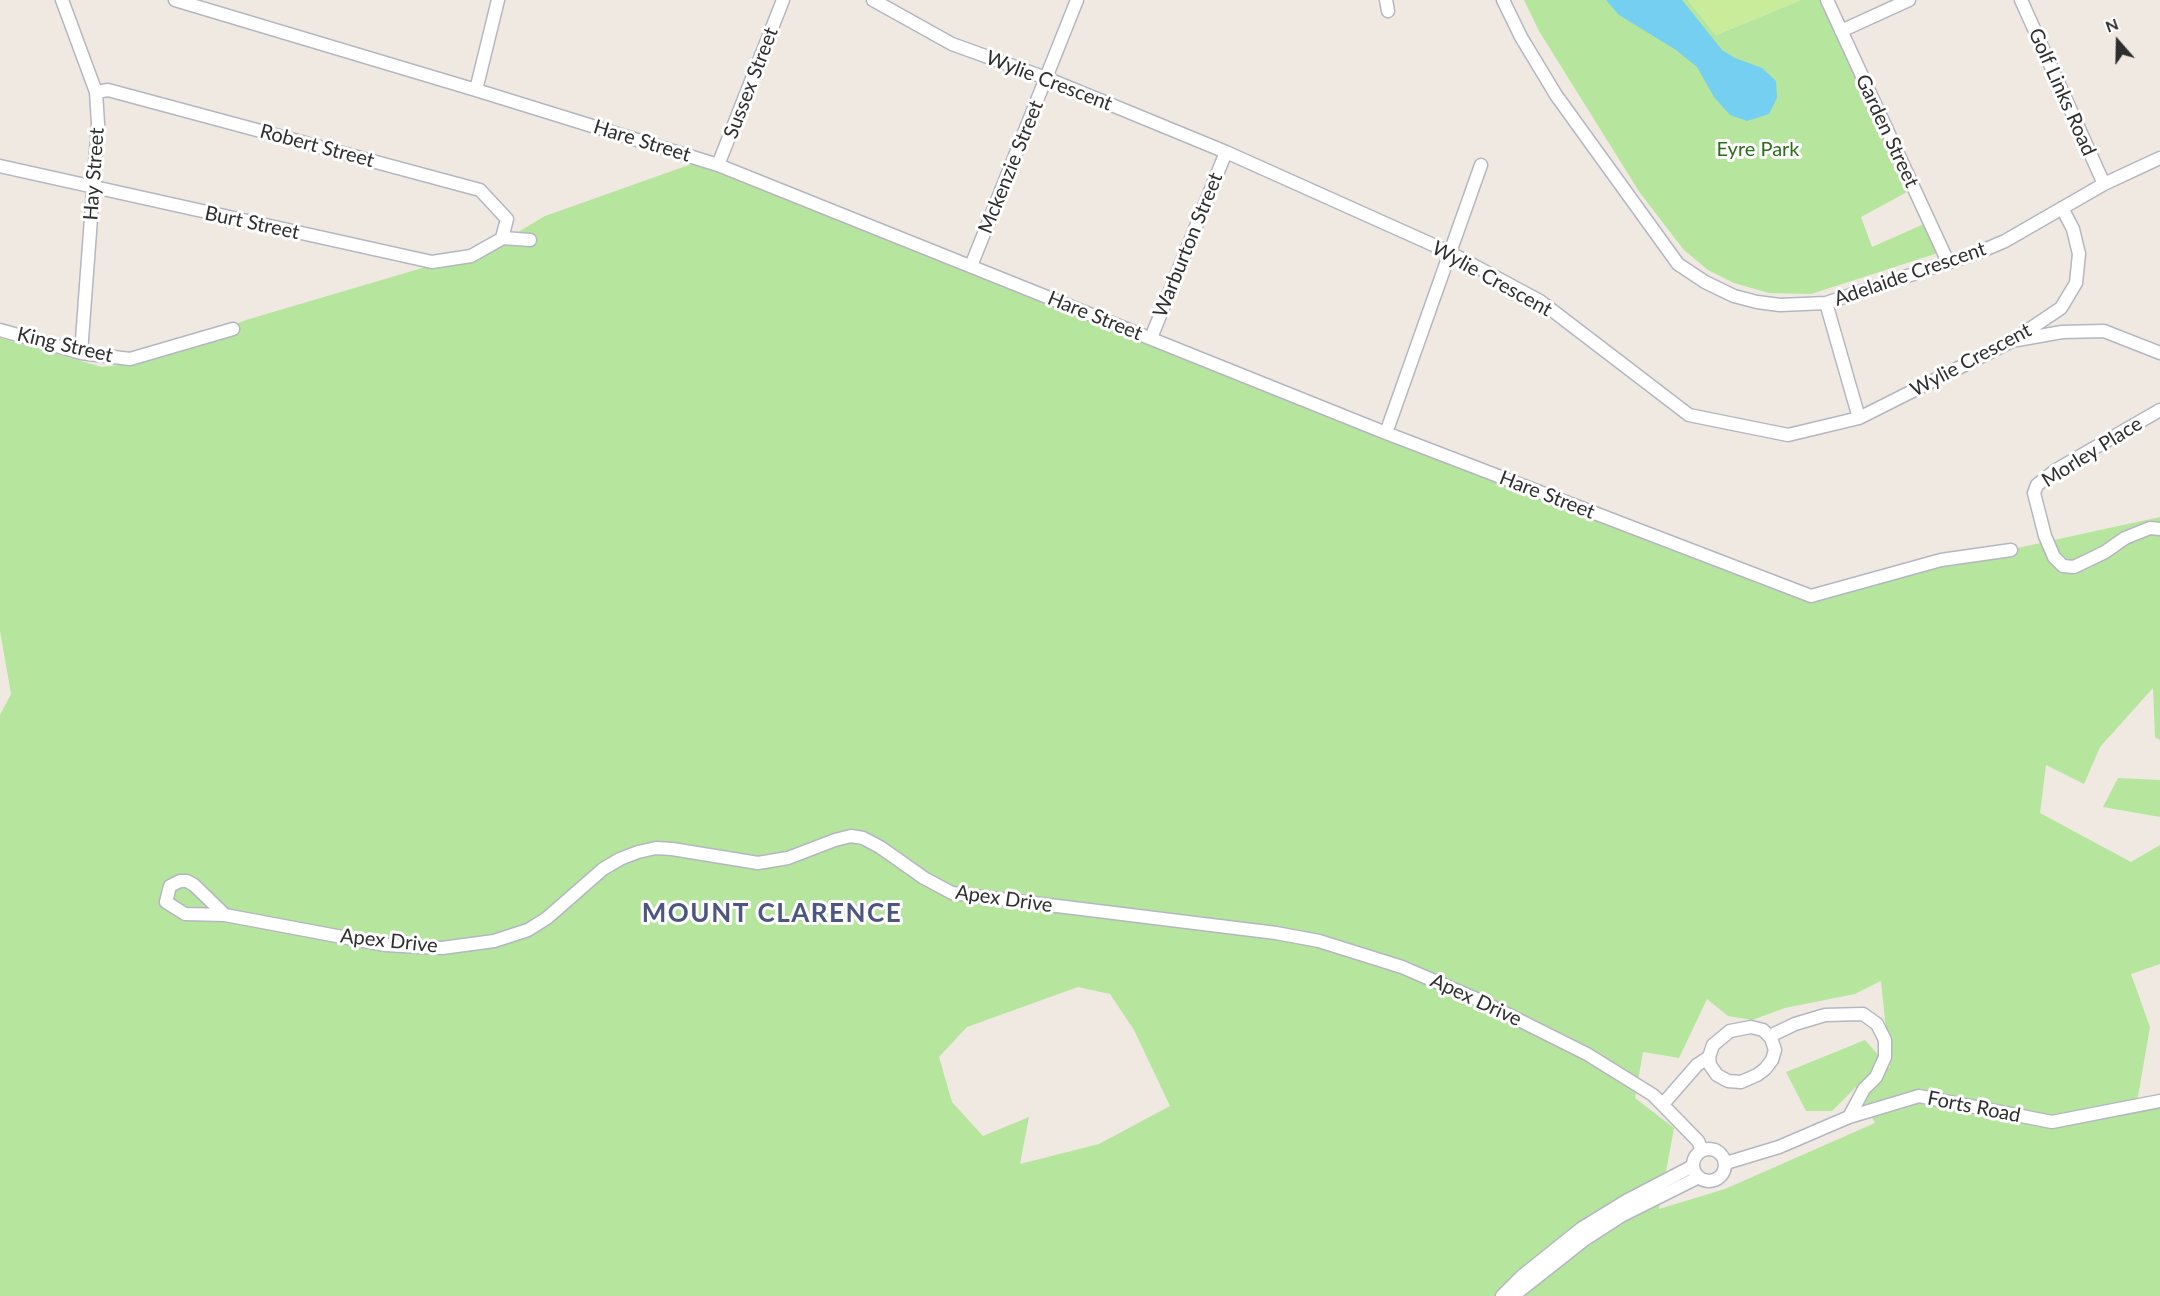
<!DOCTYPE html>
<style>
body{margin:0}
#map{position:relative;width:2160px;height:1296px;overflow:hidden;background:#efe9e1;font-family:Lato,sans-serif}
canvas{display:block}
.north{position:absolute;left:2088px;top:12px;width:60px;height:60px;-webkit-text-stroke:4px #fff;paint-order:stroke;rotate:340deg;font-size:16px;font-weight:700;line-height:24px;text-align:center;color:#2e2e2e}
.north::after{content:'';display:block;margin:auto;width:21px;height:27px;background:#2e2e2e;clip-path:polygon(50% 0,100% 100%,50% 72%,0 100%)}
</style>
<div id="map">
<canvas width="2160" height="1296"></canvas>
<div class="north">N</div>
</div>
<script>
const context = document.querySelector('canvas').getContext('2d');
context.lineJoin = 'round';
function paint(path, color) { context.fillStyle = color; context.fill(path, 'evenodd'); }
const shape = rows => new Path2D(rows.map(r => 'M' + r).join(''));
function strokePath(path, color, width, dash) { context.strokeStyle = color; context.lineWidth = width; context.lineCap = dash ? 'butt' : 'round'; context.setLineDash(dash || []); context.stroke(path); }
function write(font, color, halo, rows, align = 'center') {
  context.font = font + ' Lato,sans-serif'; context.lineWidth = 6; context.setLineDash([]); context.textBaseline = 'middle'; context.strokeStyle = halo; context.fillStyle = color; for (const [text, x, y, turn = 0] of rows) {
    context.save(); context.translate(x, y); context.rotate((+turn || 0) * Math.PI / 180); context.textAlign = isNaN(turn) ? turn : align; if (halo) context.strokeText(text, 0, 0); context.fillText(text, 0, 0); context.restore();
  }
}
paint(shape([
 [1524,0,1688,0,1716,35,1801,0,1823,0,1907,192,1861,217,1872,247,1924,224,1938,253,1811,294,1769,293,1734,283,1708,270,1684,250,1640,193,1539,31],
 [703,160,1806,594,2160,517,2160,740,2155,737,2153,688,2100,747,2084,784,2046,765,2040,813,2131,862,2160,845,2160,964,2131,974,2150,1027,2136,1108,2160,1105,2160,1296,0,1296,0,715,11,694,0,631,0,338,102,367,133,363,246,320,429,266,473,259,545,216],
 [1881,981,1890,1068,1865,1040,1786,1072,1806,1111,1832,1111,1856,1087,1875,1123,1725,1189,1659,1209,1674,1128,1635,1098,1643,1052,1679,1058,1707,999,1728,1016,1752,1020,1785,1008,1855,994],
 [1078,987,1110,994,1134,1030,1170,1106,1099,1144,1020,1164,1029,1117,983,1136,952,1102,939,1057,967,1027],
 [2118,778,2160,780,2160,817,2103,807]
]), '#b6e59e');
paint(shape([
 [1688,0,1801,0,1716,35]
]), '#c9ec9a');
paint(shape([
 [1606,0,1682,0,1722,50,1735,58,1762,68,1776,81,1777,98,1769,114,1747,121,1730,115,1714,97,1697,67,1676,50,1619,15]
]), '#75cff0');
const minor = shape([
 [62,0,96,92,98,124,81,353],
 [175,0,476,90,718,165,1386,433,1811,596,1941,560,2011,550],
 [873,0,952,44,1046,78,1226,152,1449,252,1540,301,1689,415,1788,435,1859,418,2012,341,2061,308,2076,283,2079,254,2073,229,2062,208],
 [1386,0,1388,11],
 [1503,0,1521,37,1556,95,1678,264,1705,282,1734,296,1757,302,1780,305,1826,303,1977,253,2005,241,2104,184,2160,158],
 [1827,0,1948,262],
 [2021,0,2104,184],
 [1841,31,1909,0],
 [476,90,498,0],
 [96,92,108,90,480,190,507,219,502,238],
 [718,165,783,0],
 [0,166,432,262,471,256,503,238,530,240],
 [971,266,1077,0],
 [1826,303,1859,418],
 [0,330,81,353,130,359,233,329],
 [1151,338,1226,152],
 [2017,340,2062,332,2104,331,2160,353],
 [2160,410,2056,470,2037,485,2034,493,2045,536,2054,557,2063,566,2074,567,2105,552,2125,538,2150,528,2160,529],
 [1386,433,1481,165],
 [225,915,194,885,187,881,180,881,170,886,166,902,185,914,225,915,385,945,442,948,494,941,528,930,547,918,603,869,620,859,638,852,656,848,672,849,758,863,788,858,835,840,851,836,863,838,880,847,924,878,952,893,1276,933,1319,941,1402,967,1481,1001,1587,1054,1653,1095,1698,1141,1702,1150],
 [1770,1036,1795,1024,1825,1015,1863,1014,1877,1024,1885,1040,1885,1057,1876,1077,1864,1089,1849,1117],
 [1663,1104,1697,1065,1709,1057,1713,1045,1730,1031,1751,1027,1763,1030,1771,1038,1775,1050,1772,1060,1765,1069,1757,1075,1741,1082,1728,1081,1717,1075,1710,1065,1709,1057],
 '1693 1165a16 16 0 1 1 32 0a16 16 0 1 1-32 0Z',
 [1726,1163,1779,1147,1849,1117,1919,1096,2052,1122,2160,1101],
 [1502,1296,1522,1276,1582,1228,1626,1201,1693,1166],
 [1513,1296,1584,1240,1621,1216,1699,1177]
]);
strokePath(minor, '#b4b7c1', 15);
strokePath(minor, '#fff', 12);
write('20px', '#2e2e2e', '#fff', [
 ["Wylie Crescent",1049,81,21],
 ["Sussex Street",751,83,-69],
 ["Golf Links Road",2062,92,66],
 ["Garden Street",1887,131,65],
 ["Hare Street",642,141,17],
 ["Robert Street",317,146,15],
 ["Mckenzie Street",1011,167,-68],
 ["Hay Street",94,174,-86],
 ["Burt Street",252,223,12],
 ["Warburton Street",1188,245,-68],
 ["Adelaide Crescent",1910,274,-19],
 ["Wylie Crescent",1492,279,29],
 ["Hare Street",1095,316,22],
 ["King Street",65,345,13],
 ["Wylie Crescent",1971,360,-28],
 ["Morley Place",2092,452,-32],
 ["Hare Street",1547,495,21],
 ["Apex Drive",1004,899,8],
 ["Apex Drive",389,941,6],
 ["Apex Drive",1476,1000,25],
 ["Forts Road",1974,1107,11]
]);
write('20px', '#2c6e1b', '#fff', [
 ["Eyre Park",1758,150]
]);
context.letterSpacing = '1.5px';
write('bold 26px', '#4d5680', '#fff', [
 ["MOUNT CLARENCE",772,914]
]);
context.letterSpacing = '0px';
</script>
